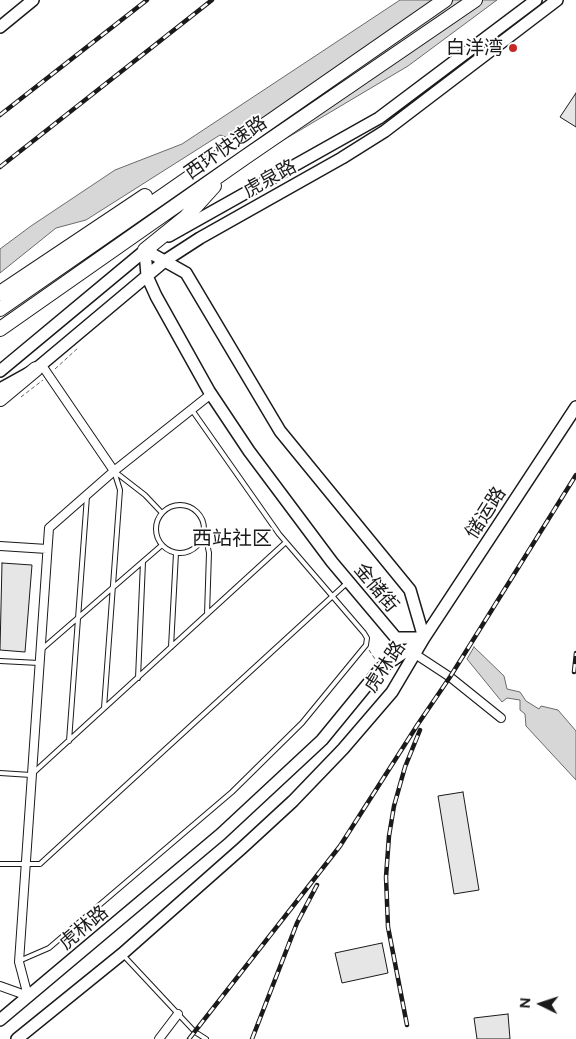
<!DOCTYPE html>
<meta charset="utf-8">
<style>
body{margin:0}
#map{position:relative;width:576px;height:1039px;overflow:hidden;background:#fff;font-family:Figtree,sans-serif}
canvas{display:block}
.north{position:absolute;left:516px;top:979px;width:50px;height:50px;-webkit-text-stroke:4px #fff;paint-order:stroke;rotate:274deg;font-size:14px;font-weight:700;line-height:20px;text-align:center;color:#1a1a1a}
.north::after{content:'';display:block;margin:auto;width:18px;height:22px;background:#1a1a1a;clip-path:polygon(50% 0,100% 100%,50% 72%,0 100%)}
</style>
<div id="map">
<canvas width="576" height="1039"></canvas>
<div class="north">N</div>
</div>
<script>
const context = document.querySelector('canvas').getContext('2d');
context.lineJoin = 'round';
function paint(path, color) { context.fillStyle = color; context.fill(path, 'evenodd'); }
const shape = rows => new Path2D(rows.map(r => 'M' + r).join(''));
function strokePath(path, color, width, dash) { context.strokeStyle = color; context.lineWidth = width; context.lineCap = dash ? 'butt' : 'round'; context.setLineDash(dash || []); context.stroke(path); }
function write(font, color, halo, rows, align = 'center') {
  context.font = font + ' Figtree,"Noto Sans SC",sans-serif'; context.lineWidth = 4; context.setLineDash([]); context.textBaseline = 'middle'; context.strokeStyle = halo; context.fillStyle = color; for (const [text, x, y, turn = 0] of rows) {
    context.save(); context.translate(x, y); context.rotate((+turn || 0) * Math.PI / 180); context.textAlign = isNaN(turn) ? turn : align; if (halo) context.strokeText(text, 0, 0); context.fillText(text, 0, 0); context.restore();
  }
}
const water = shape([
 [400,0,497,0,408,66,265,151,220,135,86,220,56,228,0,273,0,249,31,226,115,170,182,144,400,0],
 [474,647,504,676,507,689,520,692,526,701,539,709,541,706,558,710,576,731,576,780,526,726,525,714,520,710,520,700,507,698,502,702,467,659,474,647]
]);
paint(water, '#d7d7d7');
strokePath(water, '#6a6a6a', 1);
const building = shape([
 [576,93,576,127,560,117,576,93],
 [2,563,32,565,25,652,0,650,2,563],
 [463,792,479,890,454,894,438,796,463,792],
 [382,943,388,973,342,983,335,953,382,943],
 [508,1014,510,1039,477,1039,474,1018,508,1014]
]);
paint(building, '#e6e6e6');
strokePath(building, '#1a1a1a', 1);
const lane = shape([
 [114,471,145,495,162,513],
 '156 529a24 24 0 1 1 48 0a24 24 0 1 1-48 0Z',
 [203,538,207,543,209,553,207,614],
 [171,647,176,553],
 [42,649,162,545],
 [0,661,39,663],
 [138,678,143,562],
 [104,708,120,490,114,471],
 [69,741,87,496],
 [0,773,31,775,286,542],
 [0,864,40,864,348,582],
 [124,956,195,1032,206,1039],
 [19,961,49,948,232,792,302,723,366,645,367,638,364,633,279,534,192,410]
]);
const street = shape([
 [41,364,114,471],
 [0,546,47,549],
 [415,654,450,677,501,718],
 [0,986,28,996],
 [28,996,19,962,49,528,114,471,211,394],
 [159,1039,178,1014]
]);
const secondary = shape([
 [0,27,33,0],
 [169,236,379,118,536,0],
 [145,250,186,273,280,431,410,590,424,638,396,638,332,562,249,451,209,391,156,296,147,276,145,250],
 [0,371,148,248],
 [0,389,36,369,166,260,200,238,342,158,385,131,557,0],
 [0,1020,221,834,322,740,381,668,421,641],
 [17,1039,122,954,242,848,293,801,343,749,392,692,424,638,576,407]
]);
const highway = shape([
 [145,250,186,217,214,186],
 [0,293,145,196],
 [0,309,445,0],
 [0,329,244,158,475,0],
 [0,399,36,369]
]);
strokePath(lane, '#1a1a1a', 6);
strokePath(street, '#1a1a1a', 10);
strokePath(secondary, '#1a1a1a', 14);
strokePath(highway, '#1a1a1a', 16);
strokePath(shape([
 [55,369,78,348],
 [21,397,43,380],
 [369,650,375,659]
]), '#5f5f5f', 1, [4, 2.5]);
strokePath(lane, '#fff', 4);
strokePath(street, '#fff', 8);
strokePath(secondary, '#fff', 11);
strokePath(highway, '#fff', 14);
const rail = shape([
 [0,115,147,0],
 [0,167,212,0],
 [574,672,576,653],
 [407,1025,388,927,386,877,389,836,394,806,405,767,420,730],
 [189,1039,340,846,418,724,450,677,576,475],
 [252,1039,297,923,317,885]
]);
strokePath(rail, '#1a1a1a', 4.5);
strokePath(rail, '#fff', 2.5, [8]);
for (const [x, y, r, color] of [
 [513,48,5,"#c62828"]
]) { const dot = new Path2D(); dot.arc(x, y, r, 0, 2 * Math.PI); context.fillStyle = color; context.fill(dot); strokePath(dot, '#fff', 2); }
write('19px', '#1a1a1a', '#fff', [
 ["白洋湾",503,48]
], 'right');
write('19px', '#1a1a1a', '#fff', [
 ["西环快速路",226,148,-35],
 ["虎泉路",270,179,-29],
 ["储运路",486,513,-57],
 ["金储街",376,588,50],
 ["虎林路",385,667,-56],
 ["虎林路",84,928,-40]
]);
write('20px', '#1a1a1a', '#fff', [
 ["西站社区",232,539]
]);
</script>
